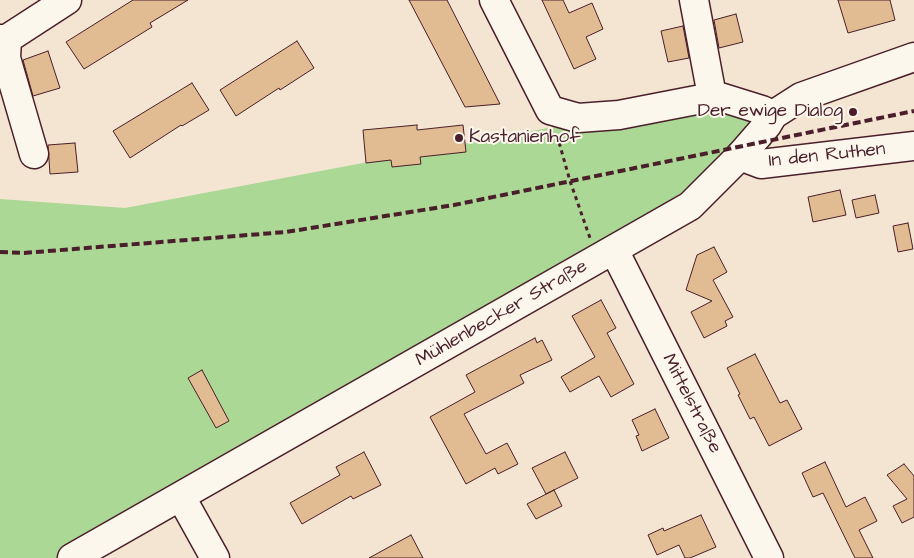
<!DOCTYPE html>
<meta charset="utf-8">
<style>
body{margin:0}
canvas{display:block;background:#f3e5d1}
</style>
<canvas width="914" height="558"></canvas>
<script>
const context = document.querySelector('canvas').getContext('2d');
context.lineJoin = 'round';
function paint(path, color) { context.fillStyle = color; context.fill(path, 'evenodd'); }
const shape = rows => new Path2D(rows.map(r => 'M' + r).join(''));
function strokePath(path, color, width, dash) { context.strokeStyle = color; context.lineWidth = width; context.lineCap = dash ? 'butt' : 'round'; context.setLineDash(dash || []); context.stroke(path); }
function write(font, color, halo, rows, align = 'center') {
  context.font = font + ' "Architects Daughter",sans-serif'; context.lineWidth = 4; context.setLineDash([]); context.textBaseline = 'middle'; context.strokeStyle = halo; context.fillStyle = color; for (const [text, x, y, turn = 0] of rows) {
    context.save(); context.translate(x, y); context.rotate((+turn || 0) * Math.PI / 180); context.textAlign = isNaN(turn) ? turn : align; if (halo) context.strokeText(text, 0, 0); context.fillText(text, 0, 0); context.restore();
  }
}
paint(shape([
 [717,96,762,110,771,146,726,159,664,206,582,251,551,286,72,558,0,558,0,199,125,208]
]), '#acd896');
const building = shape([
 [133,0,188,0,150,23,152,27,84,69,66,42,133,0],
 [409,0,447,0,500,104,465,107,409,0],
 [542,0,563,0,569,13,592,3,603,29,586,37,596,59,574,69,542,0],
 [838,0,890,0,895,20,848,33,838,0],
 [736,14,743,42,719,48,714,20,736,14],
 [683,26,689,58,668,62,661,31,683,26],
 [297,41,314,68,280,90,279,88,236,116,220,90,297,41],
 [48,51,60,88,33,96,23,60,48,51],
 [192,83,209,110,182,126,181,125,130,158,113,131,192,83],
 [417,125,417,130,463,125,466,152,420,157,421,164,392,167,391,160,366,163,363,130,417,125],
 [75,143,78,172,50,174,48,145,75,143],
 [840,190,846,215,813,222,808,197,840,190],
 [875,195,879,213,856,218,852,200,875,195],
 [908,223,913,249,898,252,893,226,908,223],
 [714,247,727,272,713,280,733,317,725,321,727,326,704,338,691,312,712,301,686,290,697,255,714,247],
 [601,300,616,328,607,333,634,384,611,397,599,376,570,392,561,377,595,357,572,316,601,300],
 [535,338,537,343,542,340,552,360,520,375,524,383,464,414,486,454,507,443,518,464,498,474,495,468,466,484,430,417,475,392,466,375,535,338],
 [755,354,780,403,787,400,802,429,769,446,754,417,750,419,738,395,740,394,727,368,755,354],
 [202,370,229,421,216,428,188,378,202,370],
 [655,409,669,438,642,451,636,436,639,435,632,420,655,409],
 [364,452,381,485,353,499,351,496,302,524,290,503,340,475,336,467,364,452],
 [565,452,578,478,546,494,532,468,565,452],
 [825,462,846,507,865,497,877,521,859,530,873,558,855,558,823,493,813,497,802,473,825,462],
 [904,464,914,476,914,517,902,523,893,506,907,499,887,475,904,464],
 [554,490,562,506,536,519,527,504,554,490],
 [701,515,716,547,690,558,685,558,679,545,657,555,648,535,663,528,664,531,701,515],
 [411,535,423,558,369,558,411,535]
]);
paint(building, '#e1bb91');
strokePath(building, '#4a1f2b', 1);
const minor = shape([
 [494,0,550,110,578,118,619,115,717,96,762,110,773,115],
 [694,0,712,96],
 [0,39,7,39,67,0],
 [7,39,6,58,34,154],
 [740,156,761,164,914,146],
 [614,250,769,558],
 [181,497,215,558]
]);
const major = shape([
 [72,558,690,206,740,156,767,125,773,115,801,97,914,57]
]);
strokePath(minor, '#4a1f2b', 31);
strokePath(major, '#4a1f2b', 31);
strokePath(shape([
 [557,135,570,181,590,238]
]), '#4a1f2b', 3, [4, 4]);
strokePath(minor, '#fbf7ec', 28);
strokePath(major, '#fbf7ec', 28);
strokePath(shape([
 [0,252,24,253,286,232,454,205,914,111]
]), '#4a1f2b', 4, [8, 4]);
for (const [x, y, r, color] of [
 [853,112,5,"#4a1f2b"],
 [459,138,5,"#4a1f2b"]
]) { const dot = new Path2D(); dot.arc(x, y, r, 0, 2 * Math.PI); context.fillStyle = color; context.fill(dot); strokePath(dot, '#fbf7ec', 2); }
write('19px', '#4a1f2b', '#fbf7ec', [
 ["Der ewige Dialog",843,112],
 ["Kastanienhof",469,138,"left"]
], 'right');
write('19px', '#4a1f2b', '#fbf7ec', [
 ["In den Ruthen",827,156,-6],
 ["Mühlenbecker Straße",502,314,-30],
 ["Mittelstraße",691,404,63]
]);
</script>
